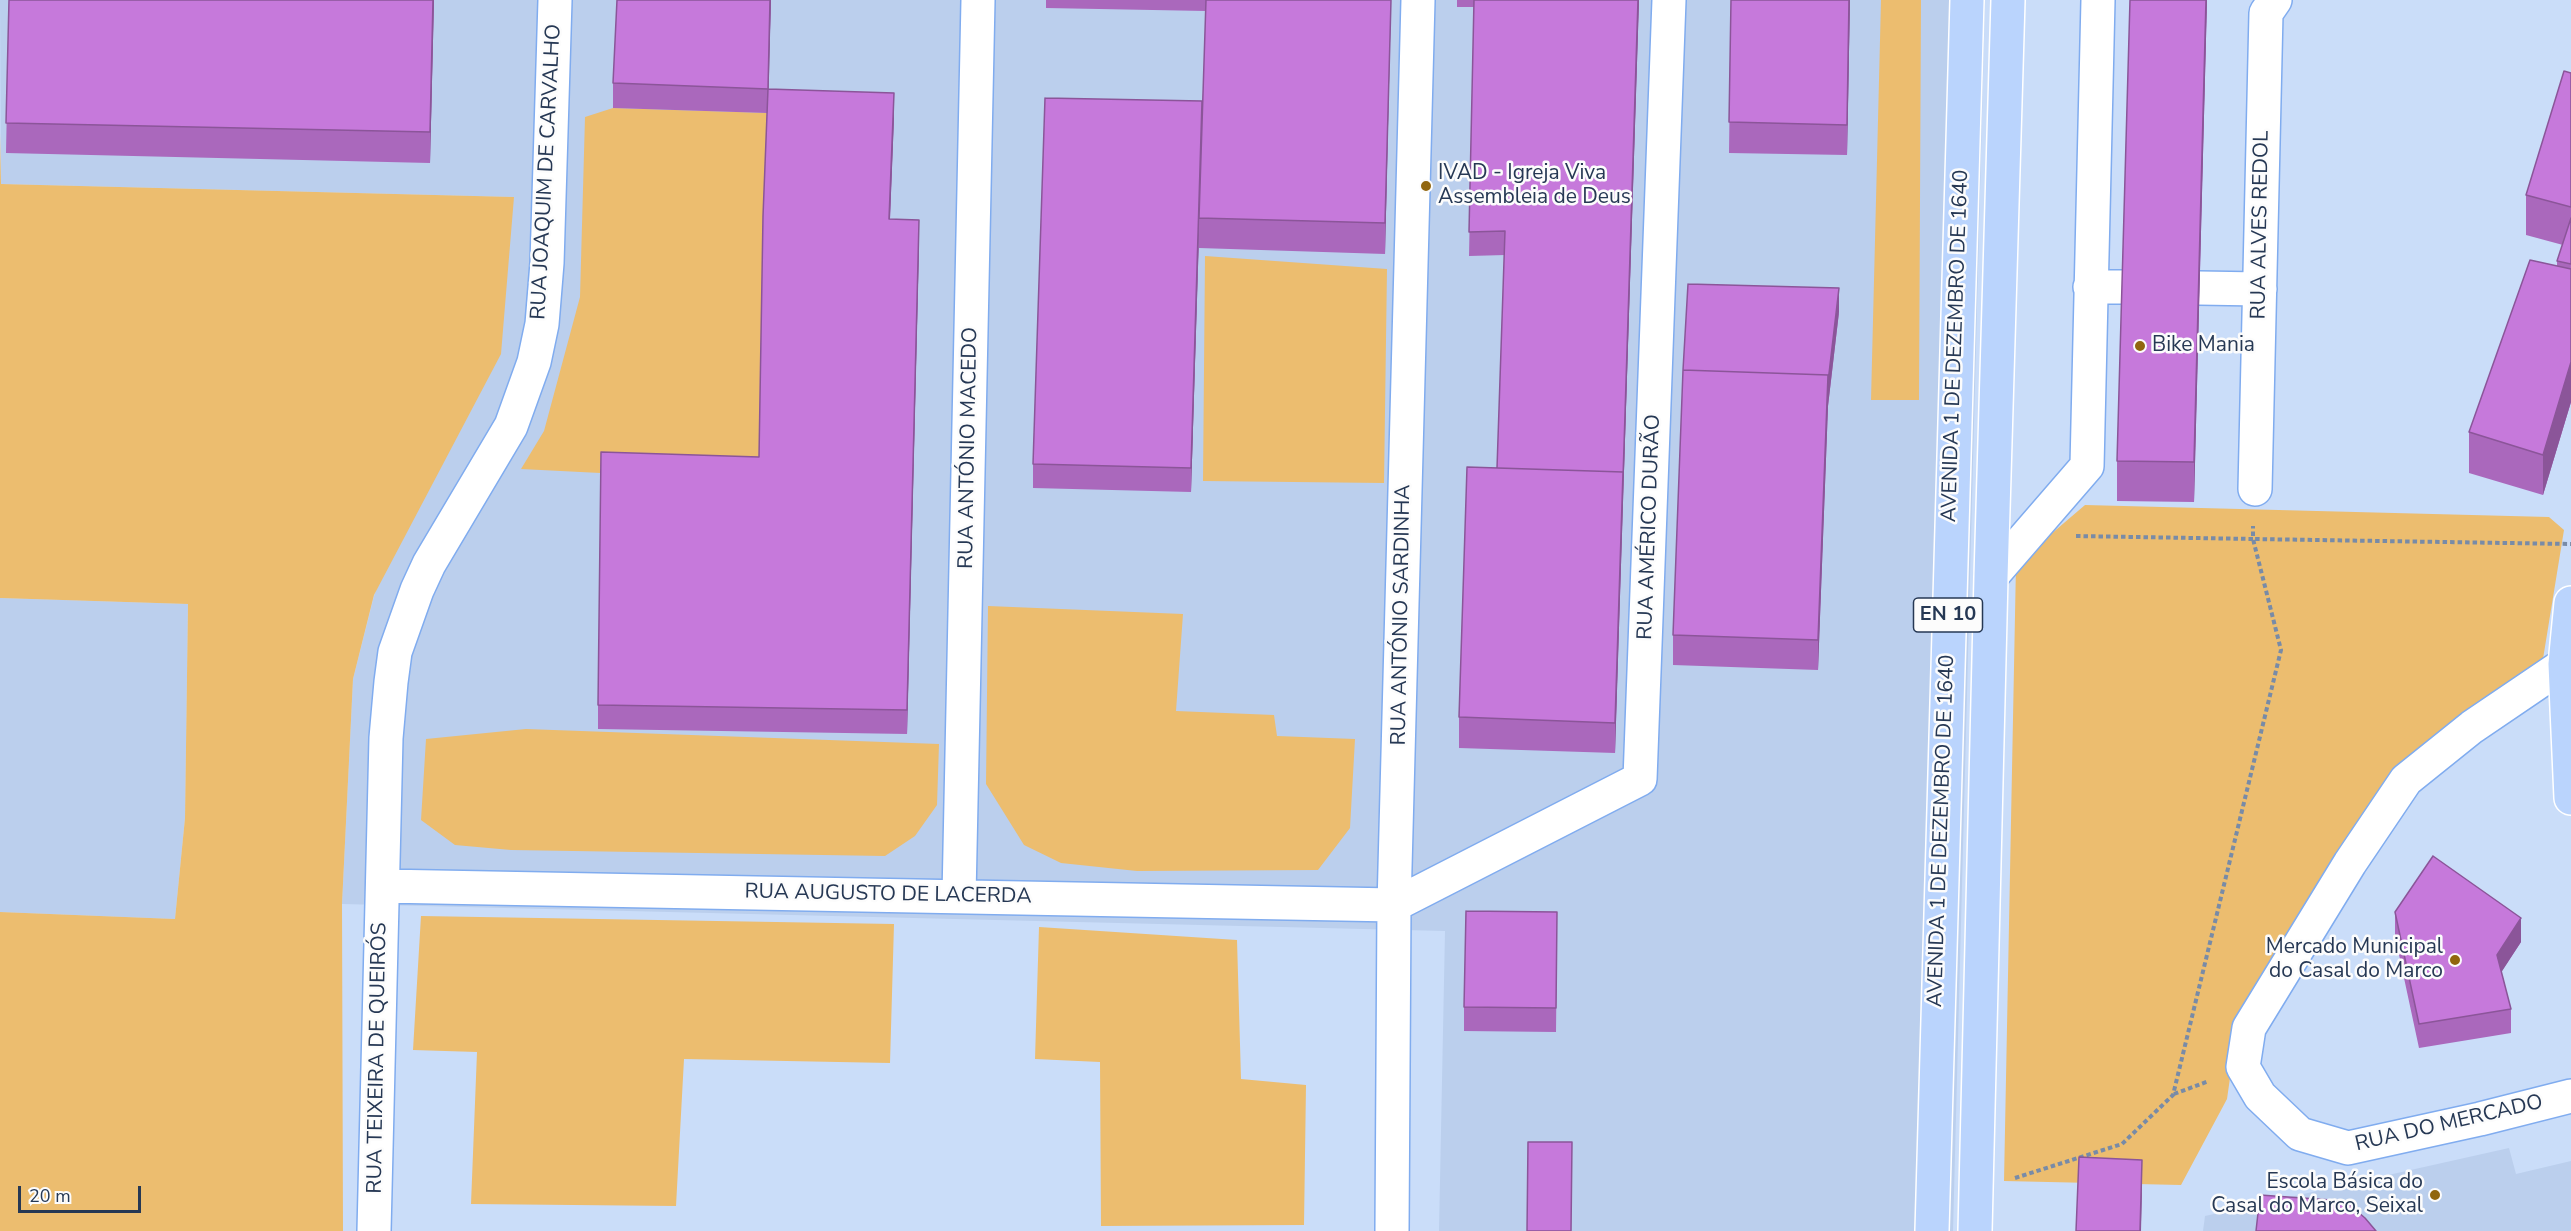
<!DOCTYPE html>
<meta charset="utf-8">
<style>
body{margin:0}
#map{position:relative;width:2571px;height:1231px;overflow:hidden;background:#caddf9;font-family:"Nunito Sans",sans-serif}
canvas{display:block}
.scale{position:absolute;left:18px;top:1186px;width:123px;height:27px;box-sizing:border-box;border:3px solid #263854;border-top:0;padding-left:8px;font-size:18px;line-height:21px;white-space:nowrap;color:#263854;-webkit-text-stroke:4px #fcfcfc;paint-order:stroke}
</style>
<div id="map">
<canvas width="2571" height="1231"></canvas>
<div class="scale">20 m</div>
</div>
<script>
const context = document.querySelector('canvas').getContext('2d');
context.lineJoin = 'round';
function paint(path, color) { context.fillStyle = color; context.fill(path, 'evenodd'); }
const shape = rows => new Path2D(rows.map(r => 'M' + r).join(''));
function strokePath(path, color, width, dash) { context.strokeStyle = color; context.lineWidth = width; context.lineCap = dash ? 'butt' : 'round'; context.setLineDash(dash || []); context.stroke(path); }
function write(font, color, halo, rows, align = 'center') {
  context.font = font + ' "Nunito Sans",sans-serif'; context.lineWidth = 5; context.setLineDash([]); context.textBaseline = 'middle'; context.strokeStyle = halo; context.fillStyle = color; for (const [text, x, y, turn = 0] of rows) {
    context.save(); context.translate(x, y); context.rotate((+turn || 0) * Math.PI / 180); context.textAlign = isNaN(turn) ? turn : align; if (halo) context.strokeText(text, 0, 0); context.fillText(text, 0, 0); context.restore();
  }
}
paint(shape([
 [0,0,1985,0,1953,1231,1439,1231,1445,931,342,904,353,679,374,596,514,197,1,184],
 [0,598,188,604,185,818,175,919,0,912],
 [2509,1148,2516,1174,2571,1161,2571,1231,2203,1231,2205,1216]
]), '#bbcfed');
paint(shape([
 [1881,0,1921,0,1919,400,1871,400],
 [613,108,768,113,759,481,521,469,544,431,580,297,585,117],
 [0,133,1,184,514,197,501,354,374,595,353,679,342,904,343,1231,0,1231,0,912,175,919,185,818,188,604,0,598],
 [1205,256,1387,269,1384,483,1203,481],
 [2085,505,2549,517,2564,530,2542,665,2398,770,2236,1036,2227,1099,2181,1185,2004,1181,2016,564],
 [988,606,1183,614,1176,711,1274,715,1277,736,1355,739,1350,828,1318,870,1137,871,1061,863,1024,845,986,784],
 [526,729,939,744,937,805,915,836,885,856,511,850,455,845,421,820,426,739],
 [421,916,894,924,890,1063,684,1059,676,1206,471,1204,477,1052,413,1050],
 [1039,927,1237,940,1241,1079,1306,1085,1304,1225,1101,1226,1100,1062,1035,1059]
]), '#ecbd6f');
const minor = shape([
 [2090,287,2124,287],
 [2199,288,2260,289],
 [2255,489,2266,13,2275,0],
 [1991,577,2087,466,2098,0],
 [2565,664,2472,727,2406,780,2350,863,2249,1028,2243,1067,2260,1096,2300,1134,2348,1148,2480,1119,2571,1096],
 [383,886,1394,905,1640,779,1669,0],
 [959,896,978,0],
 [374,1231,386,738,391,682,395,652,417,590,429,564,511,426,534,362,542,324,547,263,555,0],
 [1392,1231,1394,905,1418,0]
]);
const major = shape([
 [2571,603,2565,664,2571,798],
 [1932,1231,1967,0],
 [1975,1231,1991,577,2008,0]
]);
strokePath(minor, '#80acef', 36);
strokePath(major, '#fff', 36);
strokePath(shape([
 [2076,536,2253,539,2253,526],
 [2174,1094,2209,1081],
 [2015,1178,2122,1144,2173,1095,2281,650,2253,539,2571,544]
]), '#788ba7', 4, [4.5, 3]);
strokePath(minor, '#fff', 33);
strokePath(major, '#bad4fd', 33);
paint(shape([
 [9,0,434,0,430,163,6,153],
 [771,0,768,89,894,117,890,219,919,244,907,734,598,729,598,705,759,457,767,113,613,108,613,83],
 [1046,0,1391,0,1385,254,1199,248,1199,235,1191,492,1033,488,1033,464,1202,119,1206,11,1046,8],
 [1457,0,1639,0,1615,753,1459,748,1459,717,1497,468,1505,255,1469,256,1474,7,1457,7],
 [1731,0,1850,0,1847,155,1729,153],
 [2207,0,2194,502,2117,501,2117,461],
 [2571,73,2571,402,2543,495,2469,473,2469,432,2557,266,2557,261,2563,245,2526,235,2526,195],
 [1839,312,1828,406,1818,670,1673,665,1673,635],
 [2395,912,2521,942,2501,972,2511,1009,2511,1033,2419,1048,2395,936],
 [1557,936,1556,1032,1464,1031,1464,1007]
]), '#aa68bc');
paint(shape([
 [433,0,434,0,430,163,430,132],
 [770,0,771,0,768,113,768,89],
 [1391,0,1385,254,1385,223],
 [1638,0,1639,0,1615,753,1615,723],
 [1849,0,1850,0,1847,155,1847,125],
 [2206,0,2207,0,2194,502,2194,462],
 [894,93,894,117,889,243,889,219],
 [1199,218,1199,235,1191,492,1191,468],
 [919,220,919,244,907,734,907,710],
 [1839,288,1839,312,1828,406,1818,670,1818,640,1828,382],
 [2571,362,2571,402,2543,495,2543,455],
 [2521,918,2521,942,2497,979,2497,955],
 [2142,1160,2142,1190,2141,1231,2140,1231]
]), '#8b5599');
const building = shape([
 [9,0,433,0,430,132,6,123,9,0],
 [617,0,770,0,768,89,613,83,617,0],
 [1206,0,1391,0,1385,223,1199,218,1206,0],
 [1474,0,1638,0,1623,478,1623,472,1497,468,1505,231,1469,232,1474,0],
 [1731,0,1849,0,1847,125,1729,122,1731,0],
 [2130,0,2206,0,2194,462,2117,461,2130,0],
 [2564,71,2571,73,2571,207,2526,195,2564,71],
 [768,89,894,93,889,219,919,220,907,710,598,705,601,452,759,457,763,216,768,89],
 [1045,98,1202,101,1191,468,1033,464,1045,98],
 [2571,218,2571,264,2557,261,2571,218],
 [2530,260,2571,269,2571,362,2543,455,2469,432,2530,260],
 [1688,284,1839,288,1828,382,1828,375,1683,370,1688,284],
 [1683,370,1828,375,1818,640,1673,635,1683,370],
 [1467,467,1623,472,1615,723,1459,717,1467,467],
 [2433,856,2521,918,2497,955,2511,1009,2419,1024,2395,912,2433,856],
 [1466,911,1557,912,1556,1008,1464,1007,1466,911],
 [1528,1142,1572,1142,1571,1231,1527,1231,1528,1142],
 [2079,1157,2142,1160,2140,1231,2076,1231,2079,1157],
 [2260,1195,2345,1201,2365,1218,2376,1231,2256,1231,2260,1195]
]);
paint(building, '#c679db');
strokePath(building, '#8b5599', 1.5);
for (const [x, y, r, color] of [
 [1426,186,6,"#91660f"],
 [2140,346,6,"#91660f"],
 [2455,960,6,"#91660f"],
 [2435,1195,6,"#91660f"]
]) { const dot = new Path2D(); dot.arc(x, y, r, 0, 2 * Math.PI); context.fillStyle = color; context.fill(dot); strokePath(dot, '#fcfcfc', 2); }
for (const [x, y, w] of [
 [1948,615,69]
]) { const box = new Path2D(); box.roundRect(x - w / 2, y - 17, w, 34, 4.5); context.fillStyle = '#fcfcfc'; context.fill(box); strokePath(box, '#263854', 1.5); }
write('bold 20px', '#263854', null, [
 ["EN 10",1948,615]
]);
write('21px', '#263854', '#fcfcfc', [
 ["RUA JOAQUIM DE CARVALHO",547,172,-87],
 ["RUA ALVES REDOL",2261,225,-89],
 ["AVENIDA 1 DE DEZEMBRO DE 1640",1956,346,-88],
 ["RUA ANTÓNIO MACEDO",969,448,-89],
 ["RUA AMÉRICO DURÃO",1650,527,-88],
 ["RUA ANTÓNIO SARDINHA",1402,615,-89],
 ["AVENIDA 1 DE DEZEMBRO DE 1640",1942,831,-88],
 ["RUA AUGUSTO DE LACERDA",888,895,1],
 ["RUA TEIXEIRA DE QUEIRÓS",378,1058,-89],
 ["RUA DO MERCADO",2449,1124,-13]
]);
write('21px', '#263854', '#fcfcfc', [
 ["IVAD - Igreja Viva",1438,174],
 ["Assembleia de Deus",1438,198],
 ["Bike Mania",2152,346],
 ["Mercado Municipal",2443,948,"right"],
 ["do Casal do Marco",2443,972,"right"],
 ["Escola Básica do",2423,1183,"right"],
 ["Casal do Marco, Seixal",2423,1207,"right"]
], 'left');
</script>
